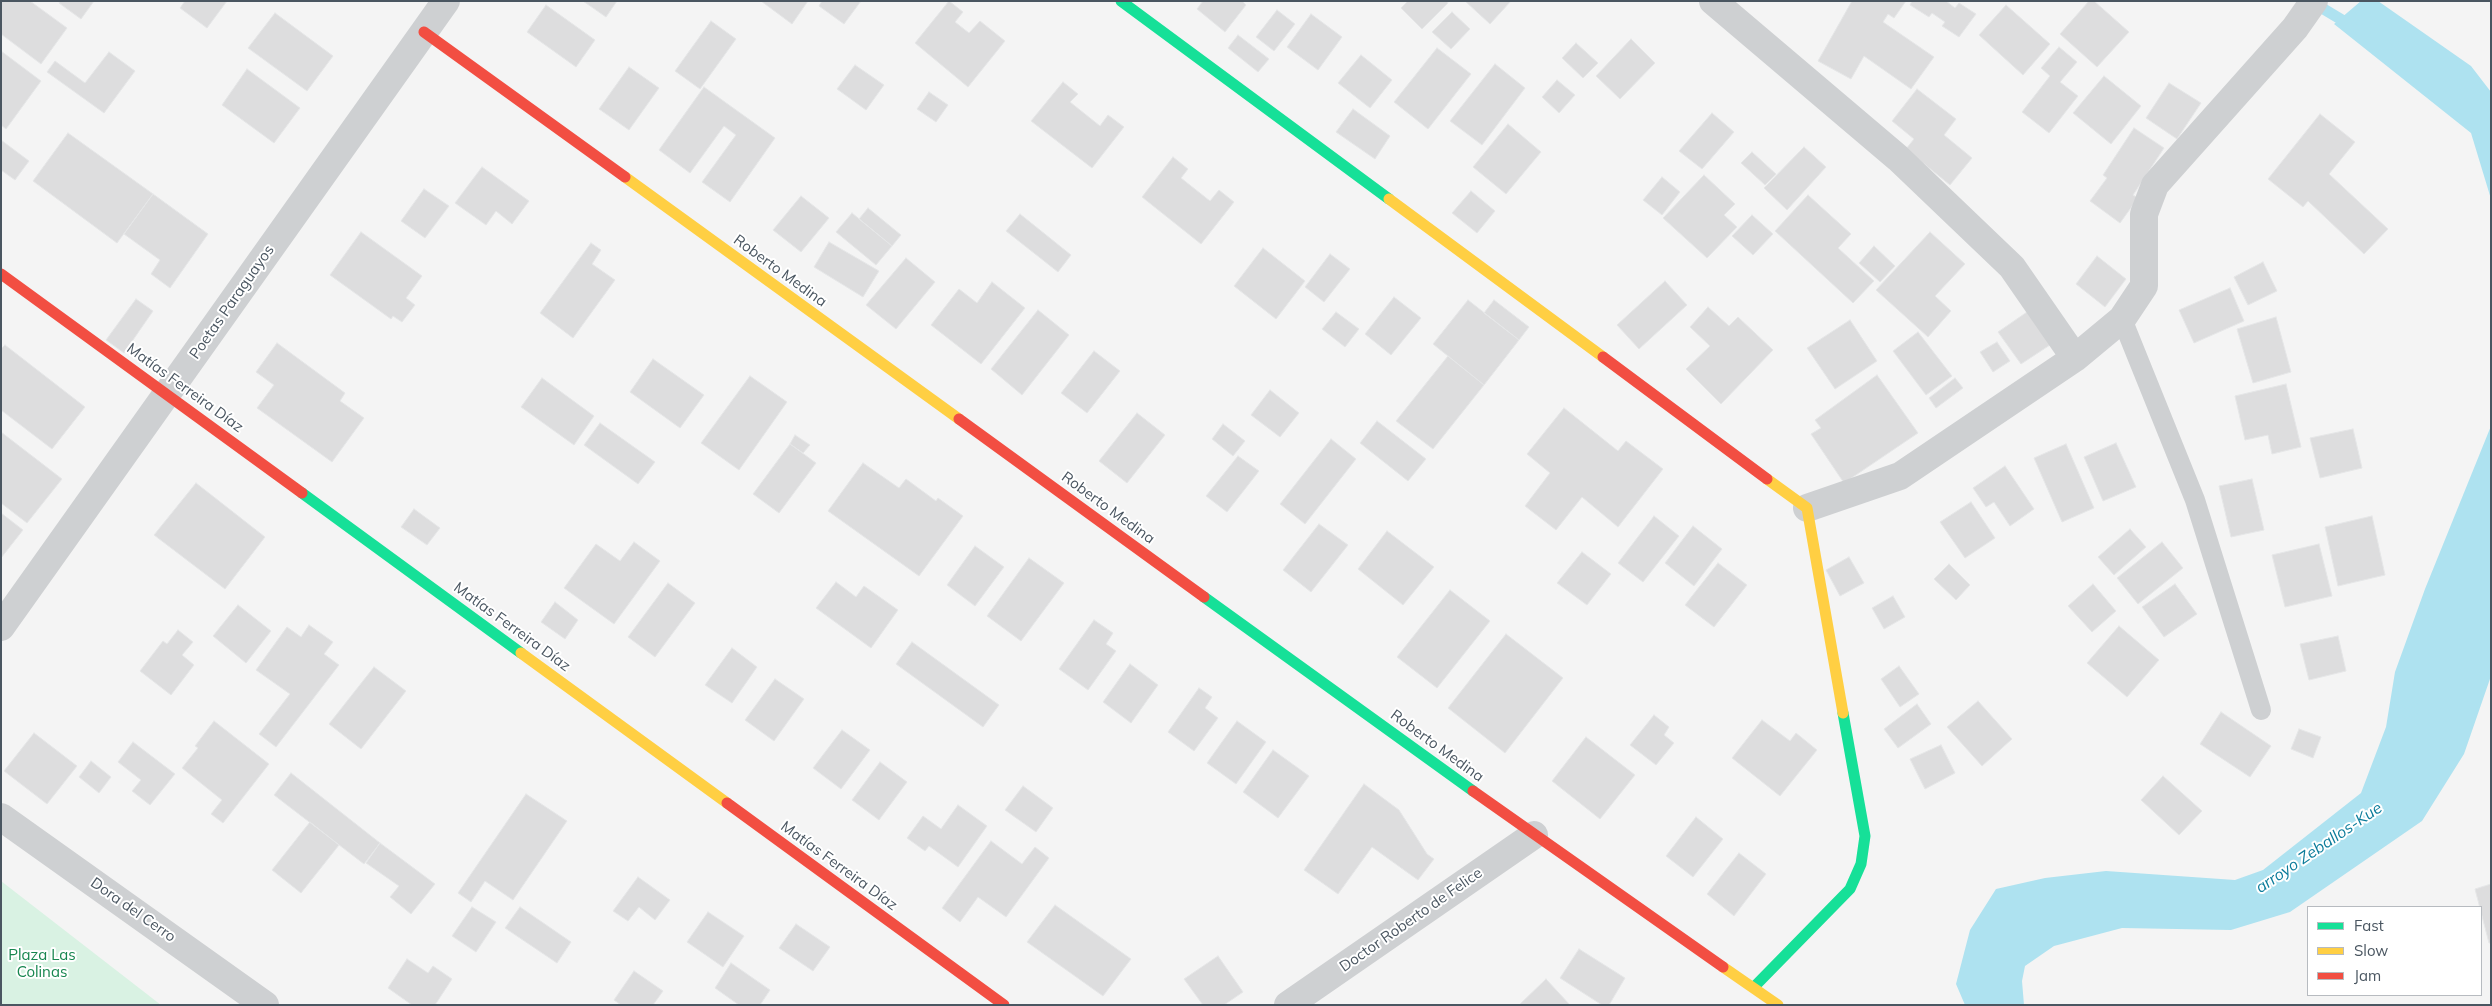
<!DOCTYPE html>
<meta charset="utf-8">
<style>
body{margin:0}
#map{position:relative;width:2492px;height:1006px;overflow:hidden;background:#f4f4f4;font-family:Mulish,sans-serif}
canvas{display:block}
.frame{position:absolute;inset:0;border:2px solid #4a5661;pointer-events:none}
.legend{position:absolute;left:2307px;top:906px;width:175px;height:90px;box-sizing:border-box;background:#fff;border:1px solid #b7bbc0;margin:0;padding:6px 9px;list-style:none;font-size:15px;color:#4a5661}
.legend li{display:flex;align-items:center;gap:10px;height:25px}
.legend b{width:25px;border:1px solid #b7bbc0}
</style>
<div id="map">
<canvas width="2492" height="1006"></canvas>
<div class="frame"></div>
<ul class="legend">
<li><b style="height:6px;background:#16e098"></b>Fast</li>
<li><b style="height:6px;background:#ffcf43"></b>Slow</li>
<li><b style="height:6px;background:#f24e42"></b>Jam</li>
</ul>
</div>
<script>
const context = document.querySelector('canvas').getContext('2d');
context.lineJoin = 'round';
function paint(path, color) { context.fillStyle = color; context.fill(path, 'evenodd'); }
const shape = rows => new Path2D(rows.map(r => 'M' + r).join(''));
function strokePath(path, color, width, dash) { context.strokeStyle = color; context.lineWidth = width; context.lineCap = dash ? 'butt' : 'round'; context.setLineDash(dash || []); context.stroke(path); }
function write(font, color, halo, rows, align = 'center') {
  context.font = font + ' Mulish,sans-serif'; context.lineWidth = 4; context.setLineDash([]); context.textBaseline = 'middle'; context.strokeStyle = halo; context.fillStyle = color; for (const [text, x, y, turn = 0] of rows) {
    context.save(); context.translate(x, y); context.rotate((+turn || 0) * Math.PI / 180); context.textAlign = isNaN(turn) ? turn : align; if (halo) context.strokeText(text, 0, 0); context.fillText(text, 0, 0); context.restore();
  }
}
paint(shape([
 [1,881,161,1005,1,1005]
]), '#d9f2e3');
paint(shape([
 [2361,1,2378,1,2471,66,2491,92,2491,199,2471,133,2334,24],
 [2491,426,2491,676,2464,754,2422,821,2290,912,2231,930,2122,928,2054,946,2025,966,2022,981,2024,1005,1965,1005,1956,984,1970,930,1996,889,2045,878,2106,871,2235,880,2263,870,2361,793,2386,727,2395,672,2425,589]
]), '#aee2f0');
strokePath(shape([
 [2312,2,2352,26]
]), '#aee2f0', 11);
const building = shape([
 [1,1,30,1,67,28,41,64,1,34,1,1],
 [60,1,94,1,81,19,59,3,60,1],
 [185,1,227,1,207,28,180,8,185,1],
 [583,1,617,1,606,17,583,1],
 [761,1,808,1,792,24,761,1],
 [822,1,861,1,844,24,819,6,822,1],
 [949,1,963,12,955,22,969,33,980,21,1005,41,968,87,915,43,949,1],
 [1203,1,1242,1,1246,5,1225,32,1197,9,1203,1],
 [1408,1,1447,1,1448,3,1422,29,1401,8,1408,1],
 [1465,1,1511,1,1490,24,1465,1],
 [1852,1,1906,1,1894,18,1888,14,1883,22,1934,57,1911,89,1864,56,1851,79,1818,61,1852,1],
 [1912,1,1946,1,1955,8,1959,3,1976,14,1959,37,1942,26,1945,22,1932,13,1929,17,1910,5,1912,1],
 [2089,1,2094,1,2129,32,2097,67,2060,34,2089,1],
 [546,5,595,40,576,67,527,32,546,5],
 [2006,5,2050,44,2023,75,1979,35,2006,5],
 [1277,10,1295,24,1274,51,1256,37,1277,10],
 [1452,12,1470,29,1451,49,1432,32,1452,12],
 [275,13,333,56,307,91,248,48,275,13],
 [1311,14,1342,37,1318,70,1287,47,1311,14],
 [711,21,736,39,700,89,675,71,711,21],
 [1238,35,1269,59,1258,72,1228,48,1238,35],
 [1631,39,1655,63,1620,99,1596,76,1631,39],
 [1576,43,1598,63,1583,78,1562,58,1576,43],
 [2059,47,2077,62,2060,82,2078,96,2049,133,2022,112,2050,76,2041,68,2059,47],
 [1437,48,1471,74,1428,129,1394,102,1437,48],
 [1,51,41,81,6,129,1,125,1,51],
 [109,52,135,71,104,113,47,72,55,61,85,83,109,52],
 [1361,55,1392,80,1370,108,1338,83,1361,55],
 [1495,64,1525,88,1482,145,1450,121,1495,64],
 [855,65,884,85,866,110,837,89,855,65],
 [629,67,659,88,629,130,599,109,629,67],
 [247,69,300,108,274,143,222,105,247,69],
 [2104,76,2141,106,2111,144,2073,113,2104,76],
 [1557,80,1575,95,1559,113,1542,97,1557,80],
 [1063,82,1078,94,1070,102,1100,126,1108,115,1124,127,1092,168,1031,121,1063,82],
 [2169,83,2201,103,2177,139,2146,118,2169,83],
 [704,87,775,138,730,202,702,182,736,135,724,126,690,173,659,150,704,87],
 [1917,89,1956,119,1944,135,1972,158,1950,185,1906,149,1914,139,1892,121,1917,89],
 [929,92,948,105,936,122,917,109,929,92],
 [1353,109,1390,136,1375,159,1336,132,1353,109],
 [1712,113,1734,132,1702,169,1679,151,1712,113],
 [2320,114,2355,142,2329,174,2388,229,2364,254,2308,201,2303,207,2268,179,2320,114],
 [1508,124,1541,152,1506,194,1473,167,1508,124],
 [2134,128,2164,148,2133,195,2138,198,2120,223,2090,201,2107,178,2103,175,2134,128],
 [68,133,153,194,117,243,33,181,68,133],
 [1,140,29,161,15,180,1,170,1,140],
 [1804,147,1826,167,1787,210,1764,188,1804,147],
 [1752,152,1776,174,1765,185,1741,163,1752,152],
 [1173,157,1188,169,1181,178,1210,201,1219,190,1234,202,1201,244,1142,197,1173,157],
 [482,167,529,201,512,224,496,211,486,225,455,203,482,167],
 [1704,175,1735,204,1724,215,1737,227,1707,258,1663,218,1704,175],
 [1662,177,1680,192,1662,215,1643,200,1662,177],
 [424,189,449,206,425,238,401,221,424,189],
 [1471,191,1495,211,1477,233,1452,213,1471,191],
 [153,194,208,234,170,288,151,274,160,260,124,234,153,194],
 [1808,195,1851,234,1838,248,1874,281,1853,303,1775,231,1808,195],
 [801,196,829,218,801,252,773,230,801,196],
 [868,208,901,235,892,246,859,219,868,208],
 [852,213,892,246,876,265,836,232,852,213],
 [1020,214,1071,255,1058,272,1006,231,1020,214],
 [1752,215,1773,234,1753,255,1732,236,1752,215],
 [361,232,422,276,406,298,415,305,402,322,393,316,391,319,330,275,361,232],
 [1930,232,1965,264,1935,296,1951,311,1928,337,1876,290,1930,232],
 [829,242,879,271,863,297,814,267,829,242],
 [591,243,601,250,592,264,615,280,573,338,540,313,591,243],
 [1874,246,1895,266,1880,282,1859,263,1874,246],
 [1263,248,1305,281,1276,319,1234,286,1263,248],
 [1330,254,1350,269,1324,302,1305,287,1330,254],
 [2097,256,2126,279,2105,307,2076,284,2097,256],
 [906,258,935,282,896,329,866,305,906,258],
 [2263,262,2277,291,2248,305,2234,277,2263,262],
 [1665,281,1687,305,1639,349,1617,325,1665,281],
 [992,282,1025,308,981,364,931,325,959,289,977,303,992,282],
 [2230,288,2244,321,2194,343,2179,310,2230,288],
 [1394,297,1421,318,1391,355,1365,334,1394,297],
 [136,299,153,311,124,353,106,340,136,299],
 [1468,300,1519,340,1484,385,1433,344,1468,300],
 [1494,300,1529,327,1519,340,1484,313,1494,300],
 [1708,307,1729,326,1738,317,1773,350,1721,404,1686,369,1710,346,1690,327,1708,307],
 [1038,310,1069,335,1022,395,991,369,1038,310],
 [1336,312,1359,329,1345,347,1322,329,1336,312],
 [2027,312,2050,345,2021,364,1998,332,2027,312],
 [2276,317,2291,372,2253,383,2237,329,2276,317],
 [1850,320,1877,361,1835,389,1807,348,1850,320],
 [1918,332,1952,376,1926,395,1893,351,1918,332],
 [1997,342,2010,361,1993,372,1980,352,1997,342],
 [277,343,345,393,340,401,364,418,332,462,257,408,274,385,256,372,277,343],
 [5,345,85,407,52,449,1,410,1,349,5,345],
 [1094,351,1120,371,1087,413,1061,393,1094,351],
 [1448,356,1484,385,1433,449,1396,421,1448,356],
 [653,359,704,395,680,428,630,392,653,359],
 [1877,375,1918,433,1844,483,1811,434,1821,428,1815,420,1877,375],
 [750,376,787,402,739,470,701,443,750,376],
 [542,378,594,416,574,445,521,407,542,378],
 [1955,378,1963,388,1936,408,1929,398,1955,378],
 [2286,384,2301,447,2272,454,2268,435,2245,440,2235,396,2286,384],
 [1270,390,1299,413,1280,437,1251,415,1270,390],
 [1564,408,1618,451,1626,441,1663,469,1618,527,1582,497,1556,530,1525,506,1550,473,1527,454,1564,408],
 [1137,413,1165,435,1127,483,1099,461,1137,413],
 [1377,421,1426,459,1408,481,1360,443,1377,421],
 [600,423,655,462,638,484,584,445,600,423],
 [1223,424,1245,441,1233,456,1212,439,1223,424],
 [2353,429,2362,468,2320,478,2310,438,2353,429],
 [1,432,62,479,27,523,1,503,1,432],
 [795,435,810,445,803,453,790,444,795,435],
 [1331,439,1356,459,1305,524,1280,504,1331,439],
 [2116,443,2136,487,2103,501,2084,457,2116,443],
 [790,444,816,463,779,513,753,494,790,444],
 [2066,444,2094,508,2062,522,2034,458,2066,444],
 [1238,456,1259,471,1227,512,1206,496,1238,456],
 [863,463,899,488,906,479,936,501,938,498,963,516,919,576,828,511,863,463],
 [2005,466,2034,509,2010,526,1994,502,1986,507,1973,488,2005,466],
 [2252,479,2264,530,2231,537,2219,486,2252,479],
 [196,483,265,537,225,589,154,535,196,483],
 [1971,502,1995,538,1965,558,1940,522,1971,502],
 [414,509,440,528,427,545,401,527,414,509],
 [1,513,23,530,1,558,1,513],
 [1654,516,1679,536,1643,582,1618,563,1654,516],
 [2372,516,2385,575,2338,586,2325,527,2372,516],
 [1319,524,1348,545,1311,592,1283,570,1319,524],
 [1693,526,1722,549,1694,586,1665,563,1693,526],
 [2130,529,2146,547,2114,575,2098,557,2130,529],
 [1387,531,1434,567,1403,605,1358,569,1387,531],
 [634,542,660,561,614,624,564,588,596,544,620,561,634,542],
 [2162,542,2183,568,2138,604,2117,578,2162,542],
 [2319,544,2332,596,2285,607,2272,555,2319,544],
 [975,546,1004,567,975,606,947,585,975,546],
 [1582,552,1611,574,1587,605,1557,583,1582,552],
 [1849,557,1864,583,1840,596,1826,570,1849,557],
 [1029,558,1064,583,1021,641,987,616,1029,558],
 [1718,563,1747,585,1714,627,1685,605,1718,563],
 [1949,564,1970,585,1956,600,1934,579,1949,564],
 [836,582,856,597,864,586,898,610,871,648,816,608,836,582],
 [668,583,695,603,655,657,628,637,668,583],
 [2093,584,2116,611,2092,632,2068,606,2093,584],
 [2175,584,2197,614,2164,637,2142,607,2175,584],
 [1450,590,1490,621,1437,688,1397,657,1450,590],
 [1893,596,1905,617,1884,629,1872,608,1893,596],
 [555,602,578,620,565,639,541,622,555,602],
 [238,605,271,631,246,663,213,636,238,605],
 [1094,620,1113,633,1106,644,1116,651,1088,690,1059,669,1094,620],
 [309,625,333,642,324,654,339,665,276,747,259,734,290,694,256,670,287,627,301,637,309,625],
 [2119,626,2159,660,2127,697,2087,663,2119,626],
 [178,630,193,642,182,655,194,665,171,695,140,671,163,641,167,644,178,630],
 [1506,634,1563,678,1505,753,1448,708,1506,634],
 [2338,636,2346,671,2309,680,2300,644,2338,636],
 [912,642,999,705,983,727,896,664,912,642],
 [732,648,757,667,732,703,705,685,732,648],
 [1130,664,1158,685,1131,723,1103,702,1130,664],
 [1899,666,1919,694,1900,707,1881,679,1899,666],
 [374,667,406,691,361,749,329,724,374,667],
 [775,679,804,699,774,741,745,720,775,679],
 [1199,688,1212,697,1205,708,1218,718,1194,751,1168,732,1199,688],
 [1978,701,2012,739,1982,766,1947,727,1978,701],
 [1917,704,1931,724,1898,748,1884,729,1917,704],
 [2221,712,2271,746,2250,777,2200,744,2221,712],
 [1654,715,1669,727,1664,735,1674,743,1656,765,1630,745,1654,715],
 [1762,720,1790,741,1796,733,1817,750,1780,796,1732,758,1762,720],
 [214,721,269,764,223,823,211,814,222,800,182,768,198,748,195,746,214,721],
 [1237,721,1266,742,1236,784,1207,763,1237,721],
 [2299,729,2321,737,2313,758,2291,749,2299,729],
 [842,730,870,750,841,789,813,768,842,730],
 [34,733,77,766,47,804,4,771,34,733],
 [1586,737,1635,775,1600,819,1552,781,1586,737],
 [133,742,175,774,150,805,132,791,141,780,118,762,133,742],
 [1941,745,1955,773,1925,789,1910,759,1941,745],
 [1273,750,1309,776,1278,818,1243,792,1273,750],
 [91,761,111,777,99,793,79,777,91,761],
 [880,762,907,782,879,820,852,800,880,762],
 [291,773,380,843,364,864,274,795,291,773],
 [2163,776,2202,811,2179,835,2141,800,2163,776],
 [1364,784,1399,810,1427,854,1434,859,1418,880,1372,847,1338,894,1304,870,1364,784],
 [1023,786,1053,808,1036,832,1005,810,1023,786],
 [526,794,567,821,513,900,485,881,471,902,458,893,526,794],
 [958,805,987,826,958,867,929,846,925,851,907,838,923,816,941,829,958,805],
 [1696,817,1723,839,1693,877,1666,856,1696,817],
 [310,822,339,845,301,893,272,870,310,822],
 [991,841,1022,864,1035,847,1049,858,1006,917,978,897,960,922,942,908,991,841],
 [380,843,435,884,411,914,390,897,399,886,366,863,380,843],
 [1739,853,1766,874,1734,916,1707,894,1739,853],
 [638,877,670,900,655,920,639,907,628,921,613,911,638,877],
 [2491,884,2491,943,2489,943,2475,889,2491,884],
 [1055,905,1131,959,1103,996,1027,942,1055,905],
 [472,907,496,922,476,952,452,936,472,907],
 [520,907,571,942,557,963,505,928,520,907],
 [708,912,744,936,723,967,687,942,708,912],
 [796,924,830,947,813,971,779,948,796,924],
 [1579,949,1625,978,1609,1005,1602,1005,1560,978,1579,949],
 [1218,956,1243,992,1224,1005,1203,1005,1184,979,1218,956],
 [407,959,428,973,433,966,452,979,435,1005,412,1005,388,988,407,959],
 [731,963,770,990,760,1005,739,1005,715,988,731,963],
 [634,971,663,991,653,1005,621,1005,614,1000,634,971],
 [1546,979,1570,1005,1519,1005,1546,979]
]);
paint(building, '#ddddde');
strokePath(building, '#e5e6e7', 1);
strokePath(shape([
 [2122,319,2195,500,2261,710]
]), '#ced0d2', 20);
strokePath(shape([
 [1713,1,1898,158,2012,267,2075,358],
 [1807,508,1900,476,2075,358,2122,319,2144,286,2144,214,2155,185,2295,28,2314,1],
 [1,627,446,1],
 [1,817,265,1005],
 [1288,1005,1534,835]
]), '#ced0d2', 28);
strokePath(shape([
 [1121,1,1389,199],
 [302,493,521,653],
 [1204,597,1473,791],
 [1754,987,1850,889,1861,864,1865,836,1843,713]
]), '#16e098', 11);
strokePath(shape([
 [625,177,959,419],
 [1389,199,1603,357],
 [1767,479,1807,508,1843,713],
 [521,653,727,803],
 [1723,967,1778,1005]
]), '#ffcf43', 11);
strokePath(shape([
 [424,32,625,177],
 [1,274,302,493],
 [1603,357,1767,479],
 [959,419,1204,597],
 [1473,791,1723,967],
 [727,803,1004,1005]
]), '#f24e42', 11);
write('15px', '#4a5661', '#fff', [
 ["Roberto Medina",780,271,36],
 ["Poetas Paraguayos",232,302,-55],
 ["Matías Ferreira Díaz",185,388,36],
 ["Roberto Medina",1108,508,36],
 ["Matías Ferreira Díaz",512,627,36],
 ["Roberto Medina",1437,746,36],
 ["Matías Ferreira Díaz",839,866,36],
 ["Dora del Cerro",133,910,35],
 ["Doctor Roberto de Felice",1411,920,-35]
]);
write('15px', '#17864f', '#fff', [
 ["Plaza Las",42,955],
 ["Colinas",42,972]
]);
write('italic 16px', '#0c7c9b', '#fff', [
 ["arroyo Zeballos-Kue",2319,848,-34]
]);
</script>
